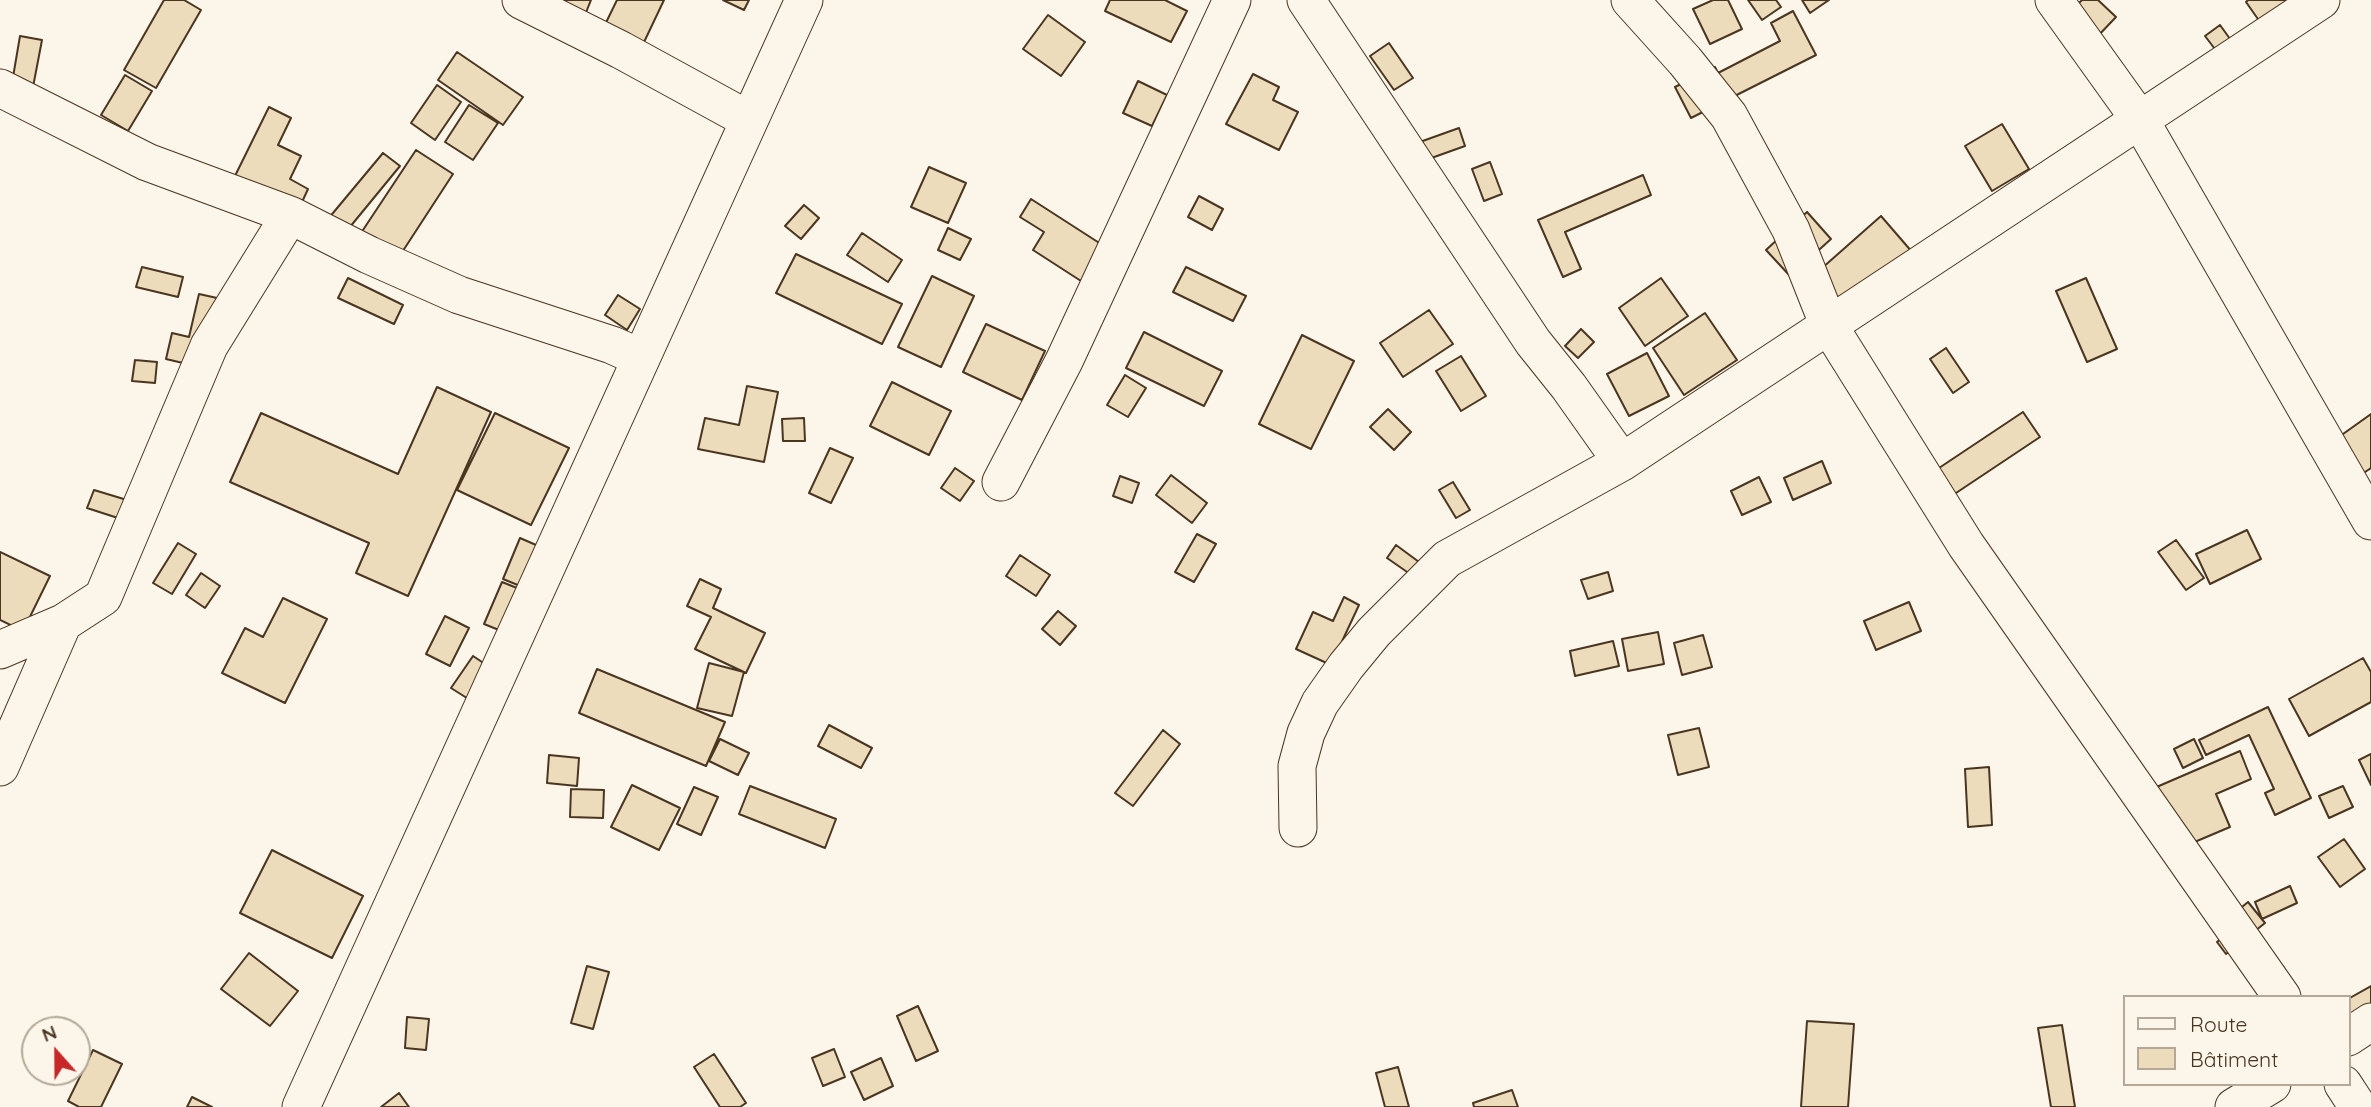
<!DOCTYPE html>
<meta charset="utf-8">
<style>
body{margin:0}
#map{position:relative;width:2371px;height:1107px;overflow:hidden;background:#fbf6e9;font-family:Quicksand,sans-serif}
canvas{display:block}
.legend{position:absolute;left:2123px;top:995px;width:228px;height:91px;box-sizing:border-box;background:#fbf6e9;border:2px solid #b4a999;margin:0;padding:9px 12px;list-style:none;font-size:21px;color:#4a3520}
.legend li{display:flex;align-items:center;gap:14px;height:35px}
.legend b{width:35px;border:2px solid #b4a999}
.north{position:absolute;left:21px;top:1016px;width:70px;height:70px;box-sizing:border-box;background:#fbf6e9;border:2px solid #b4a999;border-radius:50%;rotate:339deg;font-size:19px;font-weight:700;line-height:28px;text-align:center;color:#4a3520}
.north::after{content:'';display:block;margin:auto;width:24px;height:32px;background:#c62828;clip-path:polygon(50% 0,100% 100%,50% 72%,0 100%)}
</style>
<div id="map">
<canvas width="2371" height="1107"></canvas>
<ul class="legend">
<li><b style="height:9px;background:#fbf6e9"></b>Route</li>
<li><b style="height:19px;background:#ecdcbc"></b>Bâtiment</li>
</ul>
<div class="north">N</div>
</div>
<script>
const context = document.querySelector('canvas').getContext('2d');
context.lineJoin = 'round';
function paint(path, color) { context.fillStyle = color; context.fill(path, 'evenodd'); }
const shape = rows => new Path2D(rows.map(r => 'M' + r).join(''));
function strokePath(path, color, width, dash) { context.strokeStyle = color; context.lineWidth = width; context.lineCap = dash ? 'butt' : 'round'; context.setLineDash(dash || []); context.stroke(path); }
const building = shape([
 [164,0,184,0,201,10,156,88,124,70,164,0],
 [559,0,591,0,581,25,559,0],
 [617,0,664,0,636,59,597,41,617,0],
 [723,0,749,0,744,10,723,0],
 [1110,0,1165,0,1187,11,1171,42,1105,11,1110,0],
 [1713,0,1728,0,1742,29,1710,44,1693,9,1713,0],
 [1748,0,1776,0,1781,7,1762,20,1748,0],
 [1802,0,1829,0,1810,13,1802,0],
 [2082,0,2098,0,2116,17,2096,38,2070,12,2082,0],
 [2248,0,2291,0,2279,49,2246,2,2248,0],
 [1793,11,1816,55,1691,118,1675,87,1715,67,1718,73,1780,41,1771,23,1793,11],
 [1048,15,1085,42,1061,76,1023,49,1048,15],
 [2220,25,2238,50,2224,61,2205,36,2220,25],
 [20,36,42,40,33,87,12,83,20,36],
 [1389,43,1413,78,1394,90,1370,56,1389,43],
 [457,52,523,97,503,125,438,80,457,52],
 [1253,74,1279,87,1273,100,1298,112,1279,150,1226,124,1253,74],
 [125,75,152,91,128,131,101,115,125,75],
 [1138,81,1167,95,1152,126,1123,113,1138,81],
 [437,85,461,102,435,140,411,123,437,85],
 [469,105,498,123,473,160,445,142,469,105],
 [269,107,291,118,278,145,301,156,290,179,308,189,297,213,232,182,269,107],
 [2002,124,2029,169,1992,191,1965,146,2002,124],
 [1459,128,1465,146,1423,161,1417,143,1459,128],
 [416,150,453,174,397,260,359,236,416,150],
 [383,153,400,166,345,233,328,219,383,153],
 [1490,162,1502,194,1484,201,1472,169,1490,162],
 [929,167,966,183,948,223,911,207,929,167],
 [1643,175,1651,195,1565,232,1581,269,1563,277,1538,220,1643,175],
 [1199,196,1223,209,1212,230,1188,217,1199,196],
 [1031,199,1104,246,1081,281,1033,250,1044,232,1020,217,1031,199],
 [804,205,819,218,801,239,785,226,804,205],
 [1807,212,1831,239,1790,276,1766,250,1807,212],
 [1881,216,1919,260,1834,334,1796,291,1881,216],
 [948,228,971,239,960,260,938,250,948,228],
 [862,233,902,260,888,282,847,255,862,233],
 [796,254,902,304,882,344,776,293,796,254],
 [142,267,183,277,178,297,136,287,142,267],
 [1186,267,1246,296,1233,321,1173,292,1186,267],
 [932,276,974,296,941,367,898,347,932,276],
 [348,278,403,305,394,324,338,298,348,278],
 [1661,278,1688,316,1645,346,1619,308,1661,278],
 [2086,278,2117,349,2087,362,2056,291,2086,278],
 [199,294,217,298,200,367,166,359,172,333,189,337,199,294],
 [618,295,640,309,627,330,605,315,618,295],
 [1429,310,1453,344,1403,377,1380,343,1429,310],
 [1705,313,1737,360,1684,395,1653,348,1705,313],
 [986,324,1045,351,1022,400,963,372,986,324],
 [1581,329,1594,342,1578,358,1565,346,1581,329],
 [1144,332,1222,371,1204,406,1126,368,1144,332],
 [1302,335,1354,361,1311,449,1259,424,1302,335],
 [1946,348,1969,382,1953,393,1930,359,1946,348],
 [1647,353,1669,396,1629,416,1607,374,1647,353],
 [1461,356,1486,396,1461,411,1436,371,1461,356],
 [135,360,157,362,155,383,132,381,135,360],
 [1125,375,1146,388,1128,417,1107,405,1125,375],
 [892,382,951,411,929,455,870,426,892,382],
 [747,386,778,392,764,462,698,449,705,418,739,425,747,386],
 [437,387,491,412,408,596,356,573,369,543,230,482,261,413,398,474,437,387],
 [1388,409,1411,432,1394,450,1370,427,1388,409],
 [2023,412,2040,437,1950,497,1933,472,2023,412],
 [495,413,569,448,531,525,457,490,495,413],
 [2371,414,2371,468,2362,474,2336,439,2371,414],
 [804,418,805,441,783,441,782,419,804,418],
 [830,448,853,458,831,503,809,493,830,448],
 [1822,461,1831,483,1793,500,1784,478,1822,461],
 [955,468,974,481,960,501,941,488,955,468],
 [1171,475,1207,503,1192,523,1156,495,1171,475],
 [1120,476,1139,483,1132,503,1113,496,1120,476],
 [1759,477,1771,502,1742,515,1731,491,1759,477],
 [1453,482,1470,510,1456,518,1439,490,1453,482],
 [94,490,127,500,121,519,87,508,94,490],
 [2247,530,2261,559,2210,584,2196,554,2247,530],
 [1197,534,1216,544,1194,582,1175,572,1197,534],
 [520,538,543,548,525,588,503,579,520,538],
 [2176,540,2204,578,2186,590,2158,552,2176,540],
 [178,543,196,554,172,594,153,583,178,543],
 [1396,545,1419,562,1410,574,1387,558,1396,545],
 [0,552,50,576,23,631,0,620,0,552],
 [1020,555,1050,575,1036,596,1006,576,1020,555],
 [1608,572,1613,591,1588,599,1581,580,1608,572],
 [201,573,220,586,205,608,186,595,201,573],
 [700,579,721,589,713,608,765,633,746,673,695,649,711,617,687,606,700,579],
 [502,582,522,590,504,632,484,624,502,582],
 [1344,597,1359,605,1331,665,1296,649,1313,612,1333,621,1344,597],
 [283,598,327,619,285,703,222,673,245,628,263,637,283,598],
 [1909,602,1921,631,1876,650,1864,621,1909,602],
 [1058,611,1076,626,1060,645,1042,629,1058,611],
 [445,616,469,628,450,666,426,654,445,616],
 [1658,632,1664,664,1628,671,1622,639,1658,632],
 [1703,635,1712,667,1682,675,1674,643,1703,635],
 [1613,641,1619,666,1575,676,1570,651,1613,641],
 [473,656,491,668,470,700,451,688,473,656],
 [2363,658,2371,672,2371,702,2309,736,2289,699,2363,658],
 [709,663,744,672,732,716,697,708,709,663],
 [597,669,725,722,706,766,579,713,597,669],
 [2268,707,2311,798,2275,815,2265,793,2274,789,2249,735,2206,755,2199,740,2268,707],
 [829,725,872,748,861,768,818,746,829,725],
 [1699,728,1709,767,1678,775,1668,735,1699,728],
 [1163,730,1180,744,1133,806,1115,793,1163,730],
 [720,739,749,753,738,775,709,761,720,739],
 [2194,739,2203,758,2183,768,2174,749,2194,739],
 [2240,751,2251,779,2216,794,2230,827,2171,852,2145,792,2240,751],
 [2371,754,2371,785,2359,760,2371,754],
 [549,755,579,758,577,786,547,783,549,755],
 [1989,767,1992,825,1968,827,1965,769,1989,767],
 [632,785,680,808,659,850,611,827,632,785],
 [750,786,836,819,825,848,739,814,750,786],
 [2343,786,2353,807,2329,818,2319,796,2343,786],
 [694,787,718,797,701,835,677,824,694,787],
 [571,789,604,790,603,818,570,817,571,789],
 [2344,839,2365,869,2340,887,2318,857,2344,839],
 [272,850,363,896,332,958,240,913,272,850],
 [2290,886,2297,903,2262,919,2255,902,2290,886],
 [2248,902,2265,923,2226,954,2217,942,2232,929,2225,921,2248,902],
 [249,953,298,991,270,1026,221,989,249,953],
 [587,966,609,972,593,1029,571,1023,587,966],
 [2371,986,2371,1035,2348,1047,2348,999,2371,986],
 [918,1006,938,1051,916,1061,897,1016,918,1006],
 [407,1017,429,1019,426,1050,405,1048,407,1017],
 [1807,1021,1854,1024,1848,1107,1801,1107,1807,1021],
 [2062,1025,2075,1107,2051,1107,2038,1028,2062,1025],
 [834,1049,845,1077,823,1086,812,1058,834,1049],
 [93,1050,122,1064,101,1107,79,1107,68,1101,93,1050],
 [714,1054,746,1103,740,1107,720,1107,694,1067,714,1054],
 [881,1058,893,1086,864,1100,851,1072,881,1058],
 [1398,1067,1409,1107,1385,1107,1376,1073,1398,1067],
 [1512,1090,1518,1107,1474,1107,1473,1103,1512,1090],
 [399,1093,409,1107,381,1107,399,1093],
 [192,1097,212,1107,187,1107,192,1097]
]);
paint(building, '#ecdcbc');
strokePath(building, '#4a3520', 2);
const minor = shape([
 [521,0,621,50,749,120],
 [1306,0,1533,342,1569,387,1622,462],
 [1630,0,1685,61,1729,116,1791,230,1829,326,1966,545,2282,997],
 [2054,0,2140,120,2371,521],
 [0,88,147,162,290,215,369,255,459,295,612,345,641,358],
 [1001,482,1064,361,1232,0],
 [0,650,63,623,103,597,209,346,290,215],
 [0,767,63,623],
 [1298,828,1297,766,1306,733,1320,703,1346,666,1374,632,1447,559,1622,462,2321,0],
 [2348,1037,2371,1022],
 [2343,1084,2358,1107],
 [301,1107,804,0],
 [2234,1107,2272,1084]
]);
strokePath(minor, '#4a3520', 39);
strokePath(minor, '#fbf6e9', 37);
</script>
